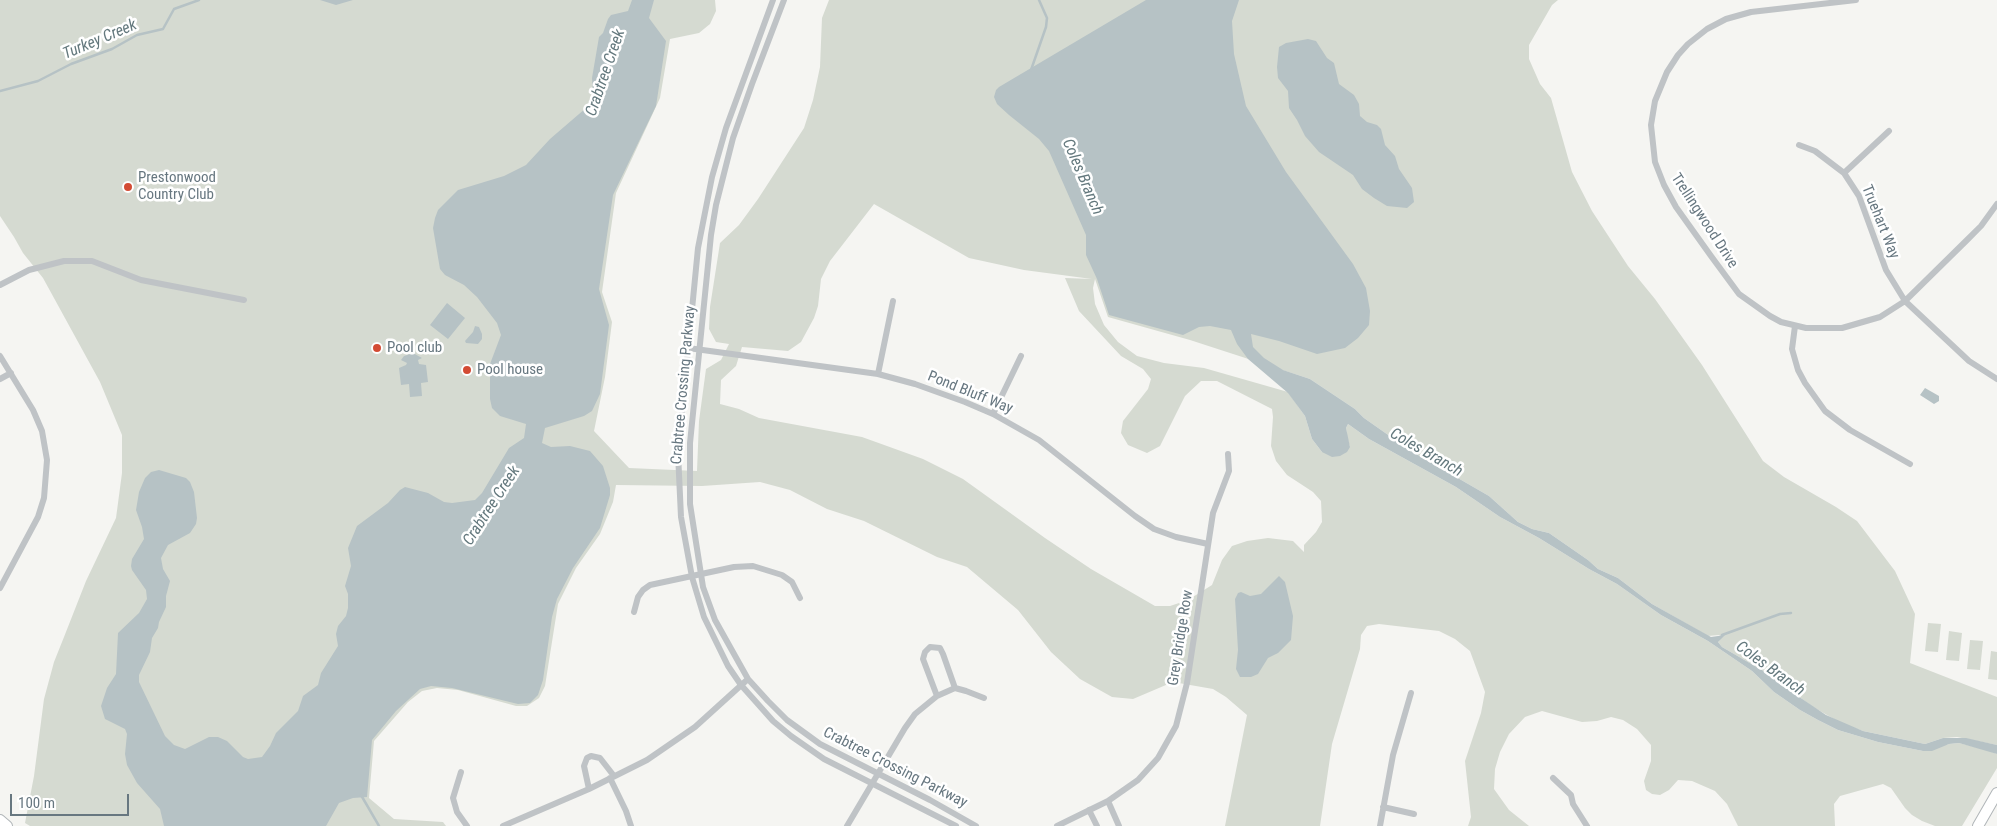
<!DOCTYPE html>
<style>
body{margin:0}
#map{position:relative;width:1997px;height:826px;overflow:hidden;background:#f5f5f2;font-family:"Roboto Condensed",sans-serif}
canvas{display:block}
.scale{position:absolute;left:10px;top:794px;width:119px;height:22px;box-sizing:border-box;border:2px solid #677780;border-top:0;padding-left:6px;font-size:15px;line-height:18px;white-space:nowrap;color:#677780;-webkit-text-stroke:4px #fff;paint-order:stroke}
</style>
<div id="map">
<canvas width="1997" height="826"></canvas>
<div class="scale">100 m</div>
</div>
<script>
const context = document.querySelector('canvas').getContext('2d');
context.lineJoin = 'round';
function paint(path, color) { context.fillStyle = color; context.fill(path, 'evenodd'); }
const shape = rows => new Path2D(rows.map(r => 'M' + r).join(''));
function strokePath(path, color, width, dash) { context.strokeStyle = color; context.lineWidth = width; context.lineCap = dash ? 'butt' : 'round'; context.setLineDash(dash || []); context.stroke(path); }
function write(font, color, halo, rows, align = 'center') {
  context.font = font + ' "Roboto Condensed",sans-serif'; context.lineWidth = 5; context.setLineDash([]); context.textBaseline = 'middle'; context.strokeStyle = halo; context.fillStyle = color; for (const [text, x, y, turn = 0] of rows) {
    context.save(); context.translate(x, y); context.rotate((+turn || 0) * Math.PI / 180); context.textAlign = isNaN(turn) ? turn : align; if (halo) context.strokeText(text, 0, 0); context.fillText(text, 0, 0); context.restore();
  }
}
paint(shape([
 [0,0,715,0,716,11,710,24,699,33,670,39,660,98,616,193,602,292,612,322,605,377,594,431,629,468,697,471,699,421,706,369,721,360,729,344,716,342,709,329,710,307,720,243,739,225,758,199,804,128,813,100,820,67,822,18,829,0,1558,0,1552,5,1529,45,1529,59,1540,84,1551,98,1572,172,1592,211,1628,266,1655,299,1702,365,1763,461,1784,477,1836,507,1857,521,1895,571,1915,614,1910,663,1997,697,1997,745,1957,737,1943,738,1925,744,1863,731,1841,723,1813,707,1767,673,1722,647,1718,642,1722,637,1719,635,1708,636,1652,604,1618,578,1598,569,1588,560,1549,533,1532,529,1518,522,1489,496,1411,451,1364,418,1355,409,1310,379,1190,340,1108,317,1095,279,1093,288,1095,304,1104,325,1118,342,1137,356,1164,363,1204,368,1288,392,1305,416,1312,439,1322,452,1350,447,1347,437,1346,428,1348,424,1369,439,1456,487,1500,517,1539,538,1589,569,1617,584,1661,615,1708,641,1752,671,1774,692,1800,710,1818,720,1838,730,1878,742,1923,751,1949,744,1959,743,1987,750,1997,754,1997,768,1962,826,1935,826,1922,821,1912,815,1905,808,1891,788,1883,784,1840,796,1834,804,1835,826,1738,826,1727,804,1715,791,1692,781,1678,780,1669,790,1660,795,1652,794,1646,790,1644,781,1651,761,1651,745,1637,729,1623,720,1611,717,1597,721,1582,722,1542,711,1525,717,1509,734,1500,752,1495,769,1494,789,1509,810,1529,826,1468,826,1471,817,1465,761,1481,713,1485,692,1470,651,1455,639,1439,631,1379,624,1367,626,1361,635,1360,649,1332,744,1320,826,1225,826,1247,715,1226,697,1213,689,1173,682,1133,699,1112,697,1080,679,1051,652,1018,610,967,567,937,557,864,521,827,509,790,490,760,482,702,486,616,485,613,502,600,534,576,568,558,604,545,686,539,698,527,706,516,706,458,690,437,688,422,691,408,702,374,741,369,798,394,819,443,822,446,826,30,826,25,823,34,776,44,699,54,662,64,637,86,581,116,518,122,473,122,435,100,382,43,278,23,253,14,237,0,216],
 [874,204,969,258,1024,270,1092,279,1065,278,1079,311,1121,356,1143,369,1151,379,1148,389,1123,421,1121,433,1128,445,1147,453,1160,446,1185,396,1201,381,1217,381,1272,409,1273,417,1271,446,1276,461,1287,475,1313,492,1321,501,1322,522,1316,532,1304,545,1304,552,1293,541,1268,538,1247,541,1232,546,1222,560,1212,585,1188,600,1170,606,1155,606,1091,569,1045,538,963,479,923,459,862,437,759,418,739,409,720,404,721,380,736,366,742,347,788,351,801,342,814,318,818,306,821,279,830,261],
 [1928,623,1941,624,1938,652,1925,651],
 [1949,631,1962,633,1959,661,1946,660],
 [1970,640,1983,641,1980,670,1967,669],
 [1991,651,1997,652,1997,680,1988,679]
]), '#d5dad1');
paint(shape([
 [320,0,353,0,336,5],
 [632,0,654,0,649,18,666,41,656,106,613,195,599,289,609,325,600,394,592,411,584,416,545,428,542,443,551,447,570,446,590,451,603,466,610,488,610,495,600,528,573,568,557,599,552,617,543,680,538,695,530,703,518,704,452,688,431,686,420,689,396,711,372,740,367,797,353,798,339,803,326,826,164,826,160,809,137,783,127,765,125,754,127,734,125,729,105,719,101,706,107,688,116,674,118,633,139,613,147,599,146,590,132,570,131,566,132,559,144,539,142,527,136,510,139,492,145,478,151,472,159,470,186,478,190,482,194,492,197,518,196,524,190,533,168,545,161,558,163,569,170,581,166,596,166,607,159,622,158,628,152,638,150,652,139,675,139,682,165,736,174,745,185,749,209,737,218,737,227,741,243,757,248,759,262,757,270,746,276,733,298,711,303,696,318,685,321,673,338,646,336,634,338,626,346,616,348,608,348,594,345,586,351,566,348,548,357,526,388,503,400,490,405,487,428,493,444,502,452,503,475,500,482,493,509,448,524,438,526,424,500,416,492,408,490,399,490,364,501,335,497,323,477,297,464,285,445,275,440,269,433,228,435,218,438,210,458,190,504,176,526,165,550,139,586,108,593,94,592,78,599,37,603,33,608,19,611,15,628,11],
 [1146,0,1239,0,1232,21,1234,54,1246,106,1286,172,1353,264,1366,288,1370,311,1369,325,1358,338,1345,348,1317,354,1279,341,1251,334,1253,347,1264,358,1283,370,1310,379,1355,409,1364,418,1411,451,1489,496,1518,522,1532,529,1549,533,1588,560,1598,569,1618,578,1652,604,1711,637,1725,635,1718,642,1722,647,1767,673,1783,686,1826,715,1863,731,1925,744,1943,738,1966,738,1997,745,1997,754,1959,743,1949,744,1932,751,1923,751,1878,742,1838,730,1818,720,1800,710,1774,692,1752,671,1708,641,1661,615,1617,584,1589,569,1539,538,1500,517,1456,487,1369,439,1348,424,1346,428,1350,447,1347,452,1340,456,1332,457,1322,452,1312,439,1305,416,1288,393,1248,359,1237,344,1231,330,1210,326,1199,327,1183,335,1109,315,1097,279,1086,255,1086,235,1049,151,1039,139,1009,115,997,104,994,97,996,90,999,87],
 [1308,39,1316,41,1327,58,1334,63,1339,84,1354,95,1359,104,1360,116,1367,122,1377,125,1381,129,1385,145,1395,156,1399,169,1412,188,1414,202,1407,208,1387,206,1374,198,1362,189,1353,175,1319,152,1305,136,1297,120,1289,108,1288,91,1278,78,1277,67,1279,47,1286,43],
 [447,303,465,318,448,339,430,325],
 [475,326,479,327,482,334,482,339,478,344,466,343,465,341,473,332],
 [413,353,422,358,418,360,419,364,426,365,428,382,421,383,422,396,410,397,409,384,401,385,399,368,406,365,407,363,401,360,404,356],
 [1925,388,1939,396,1939,401,1934,404,1920,395],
 [1279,576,1285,582,1293,616,1291,640,1278,653,1268,658,1258,674,1251,677,1240,677,1236,669,1238,650,1235,599,1238,593,1241,592,1250,596,1261,594]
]), '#b6c2c5');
strokePath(shape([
 [1031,70,1046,27,1047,18,1039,0],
 [0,91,38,81,71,64,112,49,137,35,163,29,174,9,199,0],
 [1722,635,1780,614,1791,613],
 [361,795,379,826]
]), '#b6c2c5', 2.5);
const primary = shape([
 [0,820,7,826],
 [1978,826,1997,793]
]);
strokePath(primary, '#b0b5b8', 12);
strokePath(shape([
 [773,0,726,128,712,177,698,248,678,453,681,517,692,577,704,617,728,666,741,685,773,721,791,736,824,759,956,826],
 [784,0,752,84,733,138,716,205,711,235,690,443,690,504,703,587,715,620,748,679,768,701,787,720,820,744,930,800,976,826],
 [1856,0,1751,12,1726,19,1707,29,1688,44,1678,55,1667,72,1655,101,1651,125,1655,162,1664,185,1676,207,1711,256,1739,294,1770,316,1781,322,1806,328,1842,328,1880,317,1905,301,1967,240,1981,226,1997,204],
 [1799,145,1815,151,1844,173,1859,196,1886,270,1905,301,1969,361,1997,379],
 [1844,173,1889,131],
 [0,285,29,270,64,261,92,261,141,280,244,300],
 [1795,326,1792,349,1798,370,1805,383,1825,411,1850,430,1910,464],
 [688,348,878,374,915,384,965,402,993,414,1039,440,1135,516,1154,529,1176,537,1208,544],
 [0,356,33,410,42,431,47,460,44,498,38,517,0,588],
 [878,374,893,301],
 [0,379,11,373],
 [993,414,1021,356],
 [634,612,638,597,643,590,650,585,734,567,753,566,782,575,792,582,800,598],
 [937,696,923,659,925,652,930,647,940,648,943,654,955,688],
 [461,772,453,798,457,812,467,826],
 [610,778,626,811,631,826],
 [1553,778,1571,795,1573,804,1587,826],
 [589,789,584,766,587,758,591,756,600,758,614,776],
 [1108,801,1119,826],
 [1383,807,1414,814],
 [1089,810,1097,826],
 [503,826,589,789,647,760,695,727,748,679],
 [847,826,905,728,915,714,937,696,955,688,966,691,984,698],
 [1057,826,1108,801,1138,780,1158,758,1176,726,1187,683,1213,513,1229,471,1228,454],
 [1380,826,1393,755,1411,693]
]), '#bfc3c6', 6);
strokePath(primary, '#fff', 10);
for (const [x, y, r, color] of [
 [128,187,5,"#d34b34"],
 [377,348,5,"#d34b34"],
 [467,370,5,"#d34b34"]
]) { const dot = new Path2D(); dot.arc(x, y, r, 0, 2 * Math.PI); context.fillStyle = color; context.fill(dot); strokePath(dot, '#fff', 2); }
write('15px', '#677780', '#fff', [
 ["Prestonwood",138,178],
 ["Country Club",138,195],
 ["Pool club",387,348],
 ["Pool house",477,370]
], 'left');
write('15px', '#677780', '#fff', [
 ["Trellingwood Drive",1704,221,57],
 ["Truehart Way",1880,222,68],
 ["Crabtree Crossing Parkway",684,385,-85],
 ["Pond Bluff Way",970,393,22],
 ["Grey Bridge Row",1181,638,-81],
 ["Crabtree Crossing Parkway",895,768,27]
]);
write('italic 16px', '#63787d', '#fff', [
 ["Turkey Creek",100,40,-23],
 ["Crabtree Creek",606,73,-71],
 ["Coles Branch",1082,177,67],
 ["Coles Branch",1426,453,30],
 ["Crabtree Creek",492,506,-57],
 ["Coles Branch",1770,669,36]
]);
</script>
